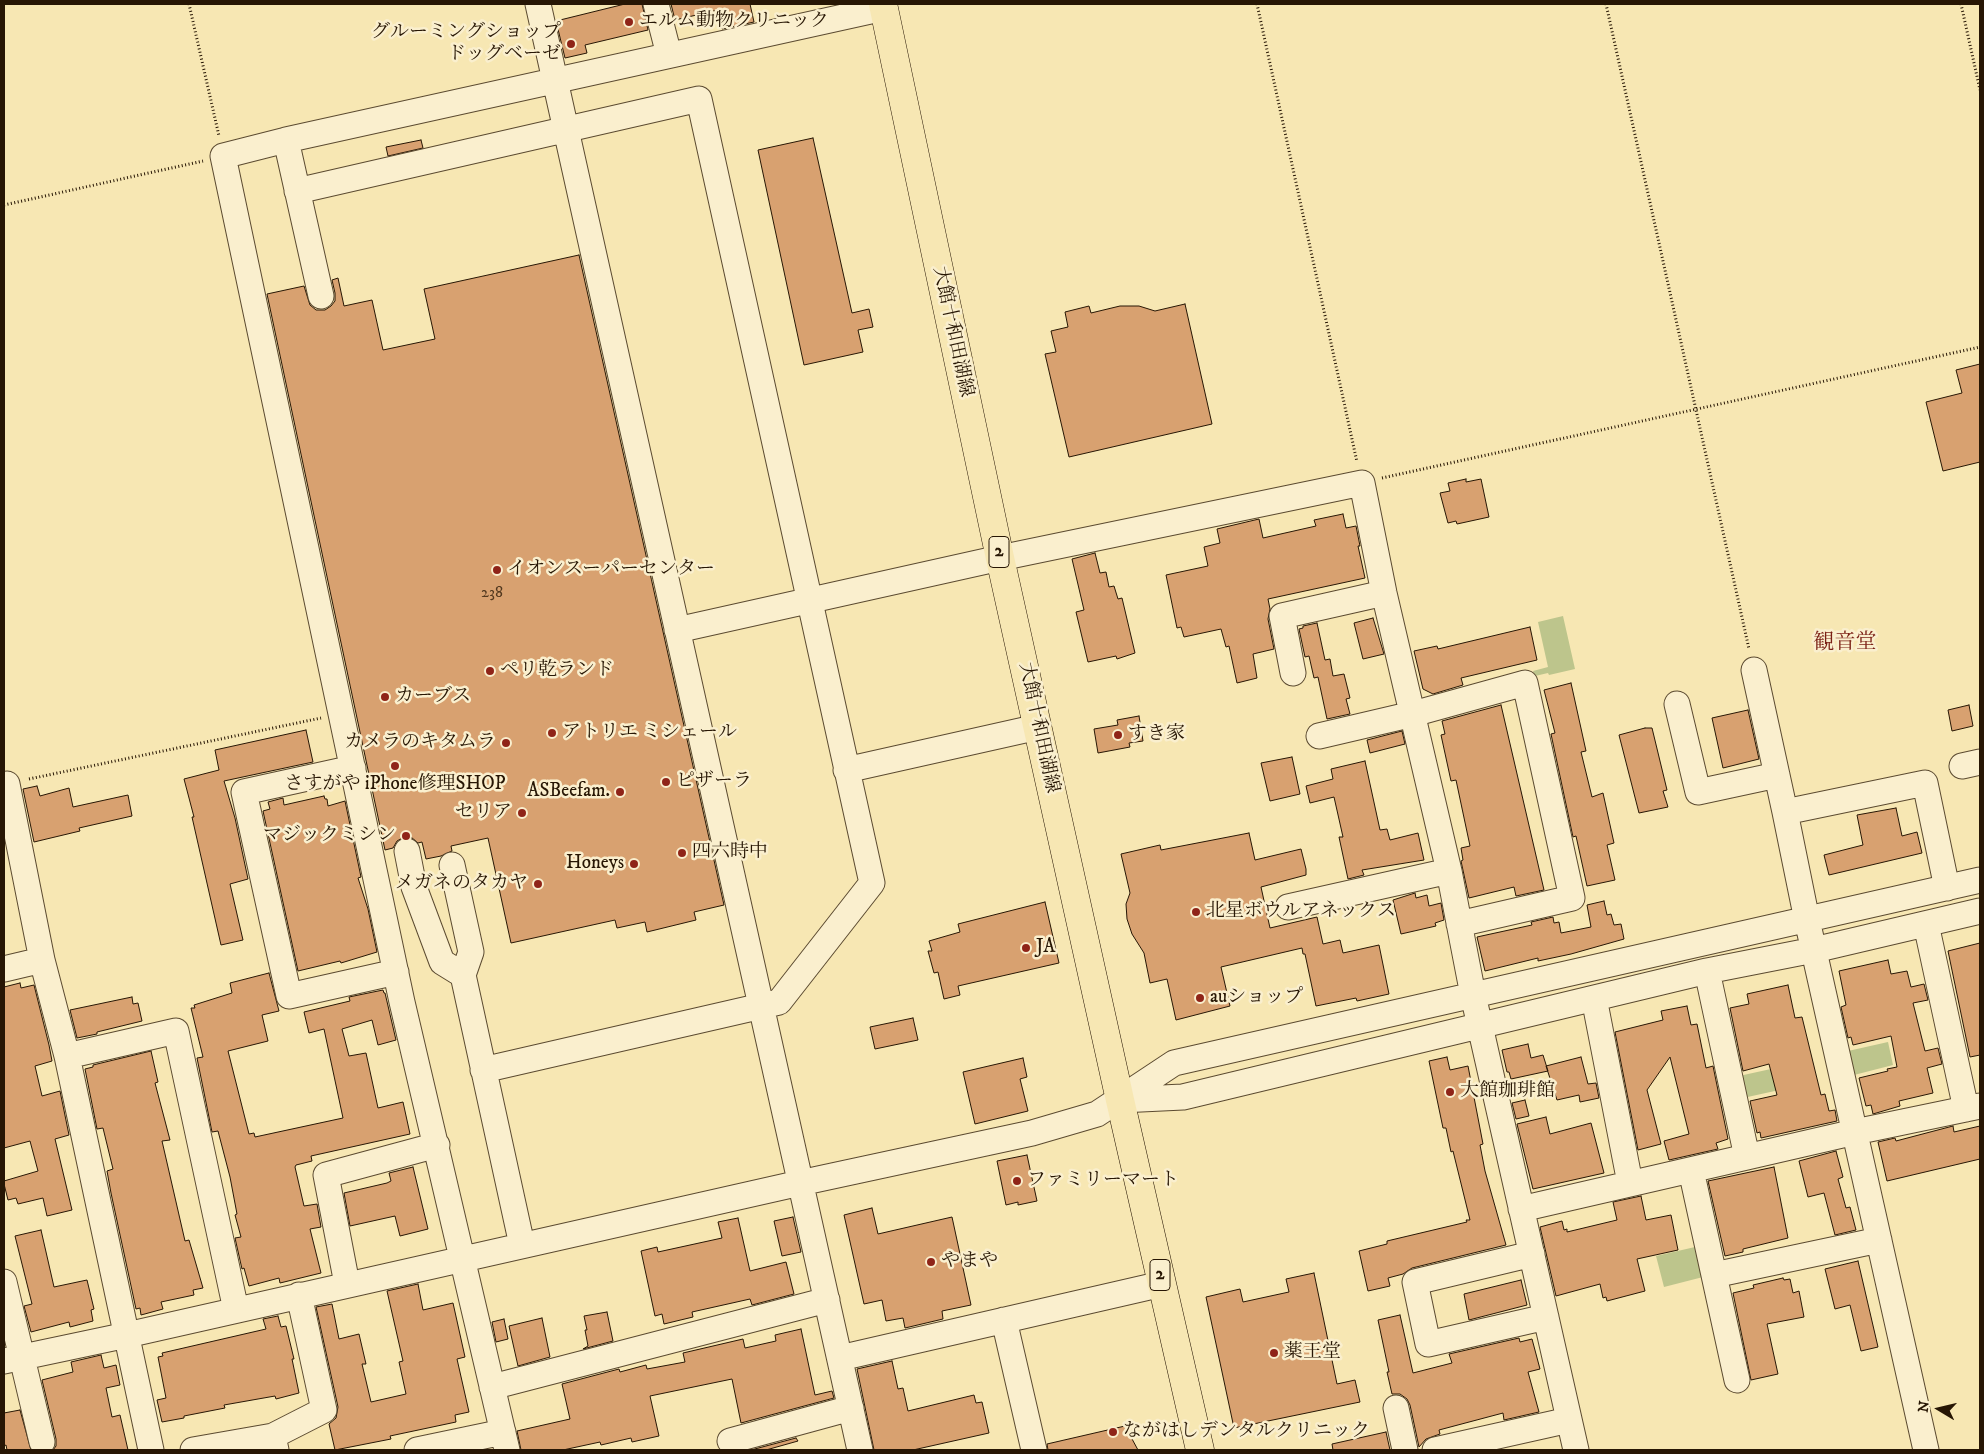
<!DOCTYPE html>
<meta charset="utf-8">
<style>
body{margin:0}
#map{position:relative;width:1984px;height:1454px;overflow:hidden;background:#f7e7b3;font-family:"IM FELL DW Pica",serif}
canvas{display:block}
.frame{position:absolute;inset:0;border:5px solid #271604;pointer-events:none}
.north{position:absolute;left:1914px;top:1384px;width:50px;height:50px;-webkit-text-stroke:4px #faefce;paint-order:stroke;rotate:279deg;font-size:14px;font-weight:700;line-height:20px;text-align:center;color:#271604}
.north::after{content:'';display:block;margin:auto;width:18px;height:22px;background:#271604;clip-path:polygon(50% 0,100% 100%,50% 72%,0 100%)}
</style>
<div id="map">
<canvas width="1984" height="1454"></canvas>
<div class="frame"></div>
<div class="north">N</div>
</div>
<script>
const context = document.querySelector('canvas').getContext('2d');
context.lineJoin = 'round';
function paint(path, color) { context.fillStyle = color; context.fill(path, 'evenodd'); }
const shape = rows => new Path2D(rows.map(r => 'M' + r).join(''));
function strokePath(path, color, width, dash) { context.strokeStyle = color; context.lineWidth = width; context.lineCap = dash ? 'butt' : 'round'; context.setLineDash(dash || []); context.stroke(path); }
function write(font, color, halo, rows, align = 'center') {
  context.font = font + ' "IM FELL DW Pica","Noto Serif JP",serif'; context.lineWidth = 5; context.setLineDash([]); context.textBaseline = 'middle'; context.strokeStyle = halo; context.fillStyle = color; for (const [text, x, y, turn = 0] of rows) {
    context.save(); context.translate(x, y); context.rotate((+turn || 0) * Math.PI / 180); context.textAlign = isNaN(turn) ? turn : align; if (halo) context.strokeText(text, 0, 0); context.fillText(text, 0, 0); context.restore();
  }
}
paint(shape([
 [1563,616,1575,669,1549,675,1548,673,1535,676,1533,671,1548,667,1538,622],
 [1888,1042,1893,1065,1854,1075,1848,1051],
 [1780,1067,1784,1089,1743,1098,1739,1076],
 [1695,1247,1703,1277,1664,1287,1656,1256]
]), '#bdc58c');
const building = shape([
 [625,4,642,4,648,30,585,45,587,53,565,58,556,21,625,4],
 [671,4,750,4,754,22,722,29,718,10,675,20,671,4],
 [813,138,852,313,869,309,873,327,858,330,863,352,804,365,758,150,813,138],
 [421,140,423,148,388,156,386,147,421,140],
 [579,255,724,905,694,912,696,920,647,932,645,922,617,928,615,920,511,943,488,838,451,846,452,851,441,856,426,859,422,842,418,843,411,837,404,837,397,841,393,848,385,850,267,294,304,286,310,305,316,310,325,310,331,306,335,301,335,293,332,280,338,278,344,306,372,300,383,350,435,339,424,289,579,255],
 [1185,304,1212,424,1069,457,1045,354,1056,352,1051,331,1068,327,1065,312,1089,306,1091,313,1120,306,1139,306,1155,311,1185,304],
 [1980,364,1980,462,1943,471,1926,402,1962,393,1956,370,1980,364],
 [1466,479,1466,482,1481,479,1489,517,1457,524,1456,521,1448,523,1440,493,1450,491,1448,483,1466,479],
 [1343,514,1346,528,1356,526,1360,546,1358,546,1365,578,1268,599,1270,609,1268,619,1274,649,1253,654,1257,678,1237,683,1229,646,1226,647,1221,629,1184,637,1181,627,1177,628,1166,575,1208,566,1204,547,1220,543,1217,529,1259,519,1263,538,1316,526,1314,520,1343,514],
 [1095,553,1100,573,1106,572,1109,587,1114,586,1118,599,1122,598,1135,653,1117,659,1116,656,1088,662,1076,612,1084,610,1072,559,1095,553],
 [1373,618,1384,654,1363,659,1354,623,1373,618],
 [1317,623,1325,660,1330,659,1333,676,1344,674,1350,698,1346,699,1350,714,1327,719,1318,677,1314,678,1309,656,1305,657,1299,629,1303,628,1303,626,1317,623],
 [1530,627,1537,660,1461,678,1463,685,1433,694,1423,689,1414,651,1437,646,1438,649,1530,627],
 [1571,683,1586,751,1581,752,1592,797,1603,793,1614,843,1607,845,1615,880,1587,886,1576,836,1573,837,1551,734,1555,733,1544,690,1571,683],
 [1501,705,1544,890,1516,896,1514,887,1469,898,1461,861,1463,860,1461,848,1470,846,1456,780,1451,781,1441,735,1445,734,1442,721,1501,705],
 [1969,705,1973,726,1952,731,1948,710,1969,705],
 [1748,710,1759,759,1723,768,1712,718,1748,710],
 [1139,716,1143,741,1129,743,1130,747,1098,753,1094,729,1118,725,1117,720,1139,716],
 [1645,728,1652,728,1667,790,1663,791,1668,807,1639,813,1619,735,1645,728],
 [306,730,313,762,224,781,235,818,248,879,230,884,243,940,221,945,192,817,194,817,184,779,219,770,215,750,306,730],
 [1402,731,1405,744,1370,753,1367,740,1402,731],
 [1292,757,1300,794,1270,801,1261,763,1292,757],
 [1365,761,1380,830,1387,829,1390,840,1418,833,1424,860,1362,870,1364,875,1348,879,1339,837,1343,837,1334,797,1310,803,1306,786,1333,779,1331,769,1365,761],
 [37,786,40,796,69,788,73,807,128,795,132,816,79,828,80,831,34,842,23,789,37,786],
 [324,796,325,799,327,799,328,806,345,801,361,877,358,878,368,909,377,952,341,963,340,961,298,971,263,811,270,809,268,802,283,798,284,805,324,796],
 [1896,808,1902,836,1917,832,1922,853,1829,875,1824,855,1863,845,1857,815,1896,808],
 [1249,833,1255,860,1301,849,1306,869,1306,875,1261,887,1270,928,1317,917,1323,944,1340,940,1343,953,1379,945,1389,994,1357,1001,1356,998,1316,1006,1305,954,1303,954,1302,948,1221,967,1230,1006,1176,1020,1167,979,1150,983,1144,953,1132,934,1127,919,1126,904,1130,893,1121,854,1160,845,1161,850,1249,833],
 [1415,893,1416,898,1427,895,1429,906,1441,903,1444,920,1435,923,1436,926,1401,934,1393,900,1415,893],
 [1604,901,1607,915,1611,914,1614,925,1621,924,1624,939,1571,954,1538,961,1538,958,1485,971,1477,937,1532,925,1531,922,1553,917,1554,923,1559,922,1561,933,1591,927,1587,905,1604,901],
 [1045,902,1059,963,958,986,960,995,944,999,938,972,934,973,928,951,932,951,929,941,960,932,958,924,1045,902],
 [1980,943,1980,1055,1970,1057,1948,951,1980,943],
 [1888,960,1891,974,1907,971,1911,987,1924,984,1928,1000,1913,1003,1925,1051,1938,1048,1942,1064,1927,1068,1933,1093,1899,1101,1900,1106,1873,1114,1871,1105,1866,1106,1859,1078,1888,1071,1887,1069,1897,1067,1891,1036,1853,1045,1851,1037,1848,1038,1841,1007,1846,1005,1839,971,1888,960],
 [269,973,279,1011,262,1015,268,1041,228,1051,249,1134,254,1133,255,1137,343,1118,324,1029,309,1033,304,1012,350,1001,349,997,383,990,384,993,385,993,396,1040,378,1045,372,1020,342,1029,349,1056,366,1053,378,1108,403,1102,410,1134,311,1156,312,1161,296,1165,295,1167,304,1206,317,1204,321,1227,310,1229,321,1273,280,1283,279,1278,249,1286,244,1268,242,1269,235,1238,241,1237,235,1215,237,1214,230,1177,218,1131,212,1132,197,1058,203,1057,191,1008,195,1008,194,1005,232,993,230,983,269,973],
 [20,983,21,988,34,985,49,1045,52,1061,35,1066,42,1096,60,1091,69,1135,55,1139,72,1210,47,1216,43,1198,18,1204,16,1198,8,1200,4,1184,4,1181,38,1171,30,1141,4,1148,4,987,20,983],
 [1788,985,1795,1018,1802,1017,1821,1095,1825,1094,1829,1111,1835,1110,1837,1121,1761,1138,1760,1132,1757,1133,1750,1101,1777,1095,1769,1064,1743,1071,1730,1008,1749,1004,1747,994,1788,985],
 [132,997,133,1004,138,1003,142,1021,97,1032,97,1034,77,1038,70,1010,132,997],
 [1687,1006,1691,1025,1697,1024,1706,1068,1713,1066,1728,1139,1716,1143,1718,1149,1669,1160,1664,1141,1689,1134,1670,1057,1647,1090,1661,1144,1638,1150,1615,1032,1663,1020,1661,1011,1687,1006],
 [913,1018,918,1040,875,1049,870,1027,913,1018],
 [1528,1044,1531,1058,1543,1055,1548,1071,1511,1079,1509,1072,1507,1072,1502,1050,1528,1044],
 [151,1051,158,1082,155,1083,170,1140,162,1141,185,1241,189,1240,203,1288,193,1290,194,1295,161,1302,163,1309,141,1315,140,1308,136,1309,111,1193,107,1171,113,1169,103,1128,97,1129,85,1069,93,1067,93,1065,151,1051],
 [1447,1057,1450,1070,1468,1066,1483,1144,1480,1145,1485,1171,1506,1245,1412,1268,1403,1274,1388,1278,1390,1286,1368,1291,1359,1251,1387,1244,1387,1241,1467,1222,1466,1220,1470,1220,1453,1151,1451,1152,1446,1128,1443,1128,1429,1061,1447,1057],
 [1581,1057,1588,1084,1596,1083,1599,1098,1580,1102,1579,1095,1557,1100,1546,1066,1581,1057],
 [1023,1058,1027,1077,1020,1079,1028,1111,975,1124,963,1072,1023,1058],
 [1525,1100,1529,1116,1516,1119,1512,1103,1525,1100],
 [1546,1117,1550,1134,1591,1123,1604,1173,1533,1189,1517,1124,1546,1117],
 [1953,1126,1954,1132,1980,1126,1980,1159,1887,1181,1878,1142,1895,1138,1896,1141,1953,1126],
 [1836,1151,1843,1177,1838,1179,1846,1208,1850,1207,1856,1230,1835,1235,1824,1193,1808,1197,1799,1161,1836,1151],
 [1027,1155,1037,1201,1018,1205,1018,1202,1006,1205,997,1161,1027,1155],
 [413,1167,428,1229,400,1236,395,1216,350,1226,344,1193,387,1183,391,1181,389,1173,413,1167],
 [1774,1167,1788,1238,1743,1249,1743,1252,1725,1256,1708,1181,1774,1167],
 [1641,1196,1646,1220,1671,1215,1678,1250,1637,1259,1645,1291,1607,1301,1606,1297,1603,1298,1600,1284,1556,1296,1540,1227,1562,1221,1564,1230,1567,1229,1567,1232,1617,1220,1613,1202,1641,1196],
 [872,1208,878,1234,952,1217,971,1305,942,1311,943,1319,905,1328,903,1318,886,1321,882,1300,864,1304,844,1215,872,1208],
 [793,1217,801,1252,782,1256,774,1221,793,1217],
 [738,1218,750,1271,786,1262,794,1294,752,1305,750,1299,692,1312,693,1317,664,1324,662,1314,655,1316,641,1251,657,1247,658,1252,722,1238,718,1222,738,1218],
 [41,1230,54,1287,87,1280,94,1309,91,1310,93,1321,70,1327,69,1322,31,1332,24,1306,32,1304,15,1236,41,1230],
 [1858,1261,1878,1347,1861,1351,1850,1305,1835,1309,1825,1269,1858,1261],
 [1314,1273,1337,1384,1355,1380,1360,1402,1234,1428,1206,1297,1240,1289,1243,1302,1289,1292,1286,1279,1314,1273],
 [1783,1278,1784,1280,1790,1279,1793,1293,1799,1291,1804,1317,1767,1324,1778,1374,1751,1380,1733,1293,1754,1288,1753,1285,1783,1278],
 [1521,1280,1527,1305,1469,1320,1464,1294,1521,1280],
 [418,1284,423,1310,453,1303,465,1357,457,1359,469,1412,455,1415,456,1422,390,1436,391,1439,335,1450,329,1424,336,1418,338,1407,316,1307,332,1304,339,1339,359,1334,366,1364,362,1364,371,1402,406,1394,399,1362,403,1361,387,1291,418,1284],
 [607,1312,613,1341,583,1349,588,1346,585,1330,587,1330,584,1316,607,1312],
 [1400,1315,1413,1373,1452,1363,1449,1354,1519,1338,1520,1342,1532,1339,1540,1369,1528,1372,1539,1412,1504,1420,1503,1413,1439,1430,1440,1434,1426,1439,1419,1447,1410,1405,1407,1399,1400,1394,1392,1394,1387,1372,1389,1372,1378,1320,1400,1315],
 [278,1316,281,1327,286,1326,294,1359,292,1359,299,1393,276,1399,275,1396,224,1405,225,1408,184,1416,184,1418,162,1422,157,1400,166,1398,158,1357,163,1356,162,1353,266,1329,263,1319,278,1316],
 [542,1318,550,1357,518,1366,509,1326,542,1318],
 [504,1319,508,1339,496,1342,492,1322,504,1319],
 [801,1329,815,1395,832,1391,834,1398,741,1423,732,1379,650,1396,659,1436,632,1442,631,1438,601,1445,600,1442,563,1450,521,1450,517,1431,570,1419,562,1384,619,1369,620,1372,646,1365,647,1369,685,1362,683,1353,743,1339,745,1348,776,1341,775,1335,801,1329],
 [101,1355,104,1368,116,1365,120,1385,106,1388,112,1417,120,1415,128,1450,53,1450,56,1446,56,1439,42,1380,73,1372,71,1362,101,1355],
 [892,1361,898,1389,903,1388,908,1411,974,1395,976,1403,982,1402,989,1433,913,1450,874,1450,857,1369,892,1361],
 [20,1410,31,1450,7,1450,6,1445,4,1446,4,1413,20,1410],
 [1125,1426,1138,1450,1048,1450,1047,1444,1125,1426],
 [1386,1432,1390,1450,1333,1450,1332,1444,1386,1432],
 [796,1438,798,1441,766,1450,751,1450,796,1438]
]);
paint(building, '#d8a170');
strokePath(building, '#271604', 1);
const minor = shape([
 [538,4,860,1450],
 [656,4,669,55],
 [286,140,321,296],
 [297,191,699,99,872,883,779,1002,483,1070],
 [677,630,1000,558,1362,483,1384,593,1449,871,1473,995,1576,1450],
 [1754,670,1785,812,1807,920,1926,1450],
 [1293,673,1282,616,1384,593],
 [1677,704,1698,792,1777,775],
 [1319,736,1413,714,1525,683,1572,898,1459,924],
 [1962,766,1980,762],
 [353,768,244,792,289,996,396,972],
 [846,770,1038,727],
 [7,784,42,960,67,1056,151,1450],
 [1785,812,1925,783,1947,888],
 [407,851,414,887,442,962,463,975],
 [452,865,471,952,463,975,522,1245],
 [1288,907,1449,871],
 [1926,924,1966,1109],
 [4,969,42,960],
 [1707,971,1747,1157],
 [1594,998,1630,1183],
 [67,1056,176,1031,236,1310],
 [1120,1100,1183,1097,1707,971,1814,950,1980,911],
 [1691,1170,1737,1380],
 [1521,1209,1855,1132,1980,1106],
 [1532,1254,1415,1282,1428,1344,1546,1317],
 [1714,1275,1879,1240],
 [4,1282,42,1442],
 [347,1284,326,1175,437,1145],
 [1004,1320,1034,1450],
 [840,1358,1162,1284],
 [4,1361,127,1335,800,1183,1032,1133,1097,1114,1174,1063,1980,880],
 [492,1387,827,1300],
 [1396,1408,1405,1450],
 [273,1436,324,1410,299,1295],
 [730,1441,851,1408],
 [193,1450,273,1436,276,1450],
 [417,1450,503,1432],
 [507,1450,402,1002,223,156,286,140,884,8],
 [1435,1450,1569,1420]
]);
const major = shape([
 [883,4,1000,558,1120,1100,1200,1450]
]);
strokePath(minor, '#5b4a30', 27);
strokePath(major, '#271604', 29);
strokePath(shape([
 [189,4,219,136],
 [1257,4,1357,462],
 [1606,4,1749,649],
 [1961,4,1980,90],
 [4,205,203,161],
 [1382,478,1980,347],
 [29,779,321,718]
]), '#271604', 3, [1, 2.5]);
strokePath(minor, '#faefce', 25);
strokePath(major, '#f7e7b3', 28);
for (const [x, y, r, color] of [
 [629,22,5,"#8f2418"],
 [571,44,5,"#8f2418"],
 [497,570,5,"#8f2418"],
 [490,671,5,"#8f2418"],
 [385,697,5,"#8f2418"],
 [552,733,5,"#8f2418"],
 [1118,735,5,"#8f2418"],
 [506,743,5,"#8f2418"],
 [395,766,5,"#8f2418"],
 [666,782,5,"#8f2418"],
 [620,792,5,"#8f2418"],
 [522,813,5,"#8f2418"],
 [406,836,5,"#8f2418"],
 [682,853,5,"#8f2418"],
 [634,864,5,"#8f2418"],
 [538,884,5,"#8f2418"],
 [1196,912,5,"#8f2418"],
 [1026,948,5,"#8f2418"],
 [1200,998,5,"#8f2418"],
 [1450,1092,5,"#8f2418"],
 [1017,1181,5,"#8f2418"],
 [931,1262,5,"#8f2418"],
 [1274,1353,5,"#8f2418"],
 [1113,1432,5,"#8f2418"]
]) { const dot = new Path2D(); dot.arc(x, y, r, 0, 2 * Math.PI); context.fillStyle = color; context.fill(dot); strokePath(dot, '#faefce', 2); }
write('16px', '#53391f', null, [
 ["238",492,594]
]);
for (const [x, y, w] of [
 [999,552,20],
 [1160,1275,20]
]) { const box = new Path2D(); box.roundRect(x - w / 2, y - 15.5, w, 31, 4); context.fillStyle = '#faefce'; context.fill(box); strokePath(box, '#271604', 1); }
write('bold 18px', '#271604', null, [
 ["2",999,552],
 ["2",1160,1275]
]);
write('19px', '#271604', '#faefce', [
 ["エルム動物クリニック",639,22],
 ["グルーミングショップ",561,33,"right"],
 ["ドッグベーゼ",561,55,"right"],
 ["イオンスーパーセンター",507,570],
 ["ペリ乾ランド",500,671],
 ["カーブス",395,697],
 ["アトリエ ミシェール",562,733],
 ["すき家",1128,735],
 ["カメラのキタムラ",496,743,"right"],
 ["ピザーラ",676,782],
 ["さすがや iPhone修理SHOP",395,785,"center"],
 ["ASBeefam.",610,792,"right"],
 ["セリア",512,813,"right"],
 ["マジックミシン",396,836,"right"],
 ["四六時中",692,853],
 ["Honeys",624,864,"right"],
 ["メガネのタカヤ",528,884,"right"],
 ["北星ボウルアネックス",1206,912],
 ["JA",1036,948],
 ["auショップ",1210,998],
 ["大館珈琲館",1460,1092],
 ["ファミリーマート",1027,1181],
 ["やまや",941,1262],
 ["薬王堂",1284,1353],
 ["ながはしデンタルクリニック",1123,1432]
], 'left');
write('19px', '#271604', '#faefce', [
 ["大館十和田湖線",952,332,78],
 ["大館十和田湖線",1038,728,78]
]);
write('21px', '#7a1f14', '#faefce', [
 ["観音堂",1845,644]
]);
</script>
